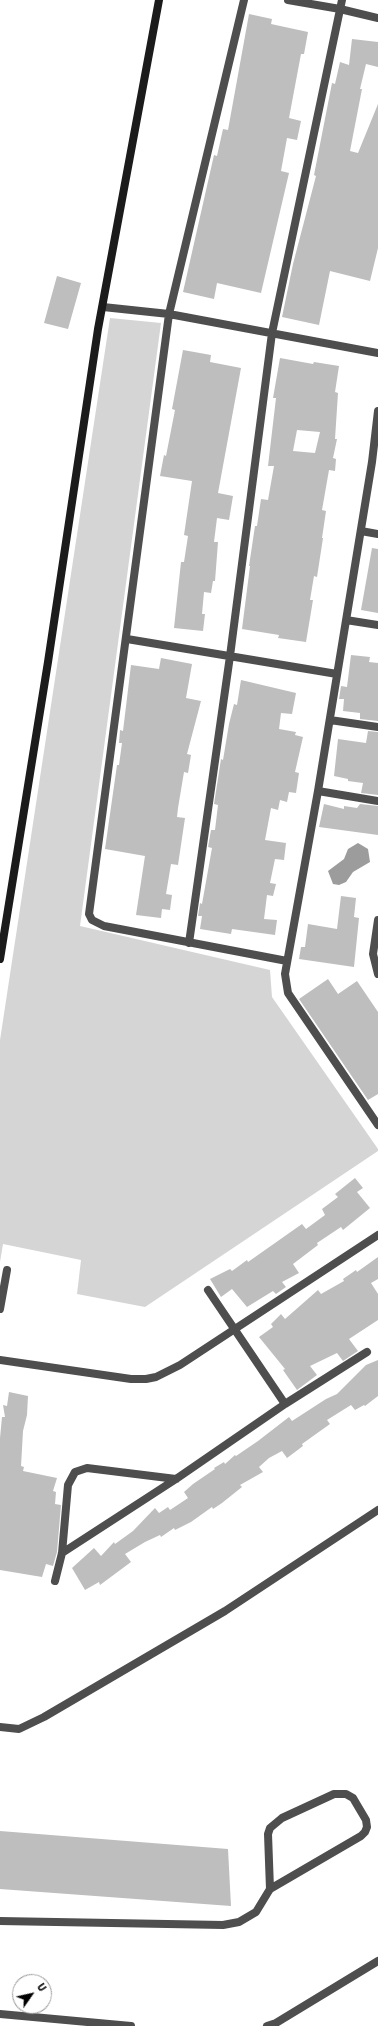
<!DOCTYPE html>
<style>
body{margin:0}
#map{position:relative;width:378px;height:2026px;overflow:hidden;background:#fff;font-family:"Source Sans 3",sans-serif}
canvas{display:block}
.north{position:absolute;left:12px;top:1974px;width:40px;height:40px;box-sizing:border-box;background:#fff;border:1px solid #999;border-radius:50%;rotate:56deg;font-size:11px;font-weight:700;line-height:16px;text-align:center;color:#000}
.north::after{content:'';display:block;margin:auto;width:14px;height:18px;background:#000;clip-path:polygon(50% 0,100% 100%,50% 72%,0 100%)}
</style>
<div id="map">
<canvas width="378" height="2026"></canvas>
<div class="north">U</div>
</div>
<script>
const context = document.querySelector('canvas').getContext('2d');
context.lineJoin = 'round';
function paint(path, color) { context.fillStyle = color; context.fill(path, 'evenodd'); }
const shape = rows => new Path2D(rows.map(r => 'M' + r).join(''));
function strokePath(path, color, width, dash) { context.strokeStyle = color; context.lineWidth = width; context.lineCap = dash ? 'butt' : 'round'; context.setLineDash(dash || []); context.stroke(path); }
paint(shape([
 [110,318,161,323,80,926,270,970,272,997,378,1149,378,1151,145,1307,77,1294,81,1260,3,1244,0,1262,0,1040]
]), '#d5d5d5');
paint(shape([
 [358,843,368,849,370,862,353,872,346,882,339,885,333,884,328,871,344,859,348,849]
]), '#9c9c9c');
paint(shape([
 [249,14,272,19,271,24,308,32,304,54,301,54,289,118,301,121,297,140,287,138,281,171,289,173,261,293,217,283,214,299,183,292,214,155,217,156,223,129,228,130],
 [352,39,378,42,378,67,366,64,360,89,362,89,350,151,358,153,378,104,378,248,370,281,330,271,319,325,282,317,293,264,316,176,314,175,332,83,335,84,340,62,349,65],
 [57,276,81,283,68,329,44,323],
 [183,350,211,355,210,362,241,368,218,493,233,496,229,520,217,518,214,542,218,542,215,581,213,581,211,593,204,592,202,614,205,614,203,631,174,628,181,562,184,562,188,536,184,535,192,481,160,476,164,455,166,456,175,410,172,409],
 [280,358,313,364,314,362,339,366,335,392,338,393,335,439,337,439,333,458,336,459,335,471,329,470,322,510,326,511,322,538,323,538,317,577,314,576,310,600,313,600,306,642,278,638,279,635,242,629,250,566,249,566,255,526,257,526,261,499,268,500,274,466,268,466,276,398,273,398],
 [297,430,320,432,315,453,293,451],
 [372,548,378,549,378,613,361,610],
 [351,655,370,657,369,662,378,663,378,721,360,719,360,713,343,711,344,699,339,699,341,686,347,687],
 [161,658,192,664,186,698,201,701,187,754,191,755,188,773,184,772,178,808,177,817,185,818,178,865,171,864,166,894,172,895,170,910,162,909,161,918,136,915,145,856,105,849,117,765,119,765,122,743,119,743,120,730,123,731,131,665,159,669],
 [241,680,296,693,292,714,281,713,279,729,296,732,295,735,303,737,295,772,299,773,296,793,289,792,287,802,280,800,278,810,271,808,265,840,286,843,284,860,275,859,270,883,276,884,273,896,267,895,264,919,277,920,275,935,232,929,231,934,200,929,202,916,198,916,200,903,202,904,212,848,208,847,211,830,215,830,218,805,214,804,221,759,223,760,229,724,234,704,237,705],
 [368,731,378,732,378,795,361,793,363,783,348,781,348,779,334,776,338,739,366,743],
 [324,804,344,809,344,806,357,808,360,804,378,806,378,835,319,827],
 [341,896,356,898,354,917,359,918,354,967,299,959,301,947,305,947,308,924,337,929],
 [328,979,338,994,357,981,378,1012,378,1094,368,1100,299,999],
 [355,1178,363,1188,357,1192,370,1208,343,1230,341,1227,317,1243,318,1245,293,1264,299,1273,282,1282,286,1287,276,1294,273,1291,247,1307,232,1289,221,1297,210,1279,230,1269,232,1271,247,1260,248,1262,302,1224,306,1229,325,1215,322,1209,338,1197,335,1194],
 [378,1257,378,1279,371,1283,378,1294,378,1320,349,1339,358,1351,343,1361,337,1353,310,1366,317,1375,297,1390,283,1370,285,1369,259,1337,273,1327,271,1324,281,1314,285,1319,318,1290,321,1294,344,1281,343,1279,356,1270,357,1272],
 [378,1360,378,1396,365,1406,364,1405,355,1410,351,1405,327,1420,330,1424,302,1444,303,1446,287,1458,282,1451,269,1458,259,1467,263,1472,240,1485,242,1487,222,1503,213,1509,212,1507,191,1522,175,1530,174,1528,161,1537,160,1535,145,1542,125,1554,131,1562,100,1585,99,1582,85,1590,72,1568,94,1548,101,1556,114,1542,115,1544,133,1531,155,1508,159,1513,168,1507,170,1510,188,1498,184,1492,193,1484,215,1469,214,1468,224,1462,225,1464,235,1455,236,1456,258,1441,289,1417,292,1421,326,1399,337,1394,366,1365],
 [9,1392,28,1396,27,1415,23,1431,21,1466,24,1467,23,1471,57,1478,53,1491,56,1492,55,1504,61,1505,57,1552,53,1566,46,1564,42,1577,0,1570,0,1438,2,1417,5,1417,3,1405,7,1406],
 [0,1831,228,1849,231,1906,0,1889]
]), '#bebebe');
strokePath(shape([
 [0,1309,7,1270],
 [0,1727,19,1729,44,1717,225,1611,378,1510],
 [0,1921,223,1925,239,1922,256,1912,270,1889,361,1836,365,1832,367,1827,366,1820,353,1798,346,1794,334,1794,282,1818,270,1828,268,1834,270,1889],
 [0,2014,131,2026],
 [267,2026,276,2023,378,1961]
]), '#4e4e4e', 8);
strokePath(shape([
 [244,0,169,314,89,914,92,920,104,926,287,961],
 [288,0,340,9,378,18],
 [103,307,169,314,378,353],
 [378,411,372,462,318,791,285,974,288,993,378,1125],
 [361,531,378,534],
 [346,620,378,625],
 [127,639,337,674],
 [330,720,378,727],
 [318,791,378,801],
 [378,920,373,954,378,974],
 [189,943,230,656,272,333,342,0],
 [208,1290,285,1404],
 [0,1360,131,1379,146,1379,156,1377,180,1365,378,1235],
 [62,1553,176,1479,285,1404,367,1352],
 [55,1581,62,1553,68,1485,75,1472,87,1468,176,1479]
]), '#4e4e4e', 8);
strokePath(shape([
 [0,959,48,662,98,329,159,0]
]), '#1b1b1b', 8);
</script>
